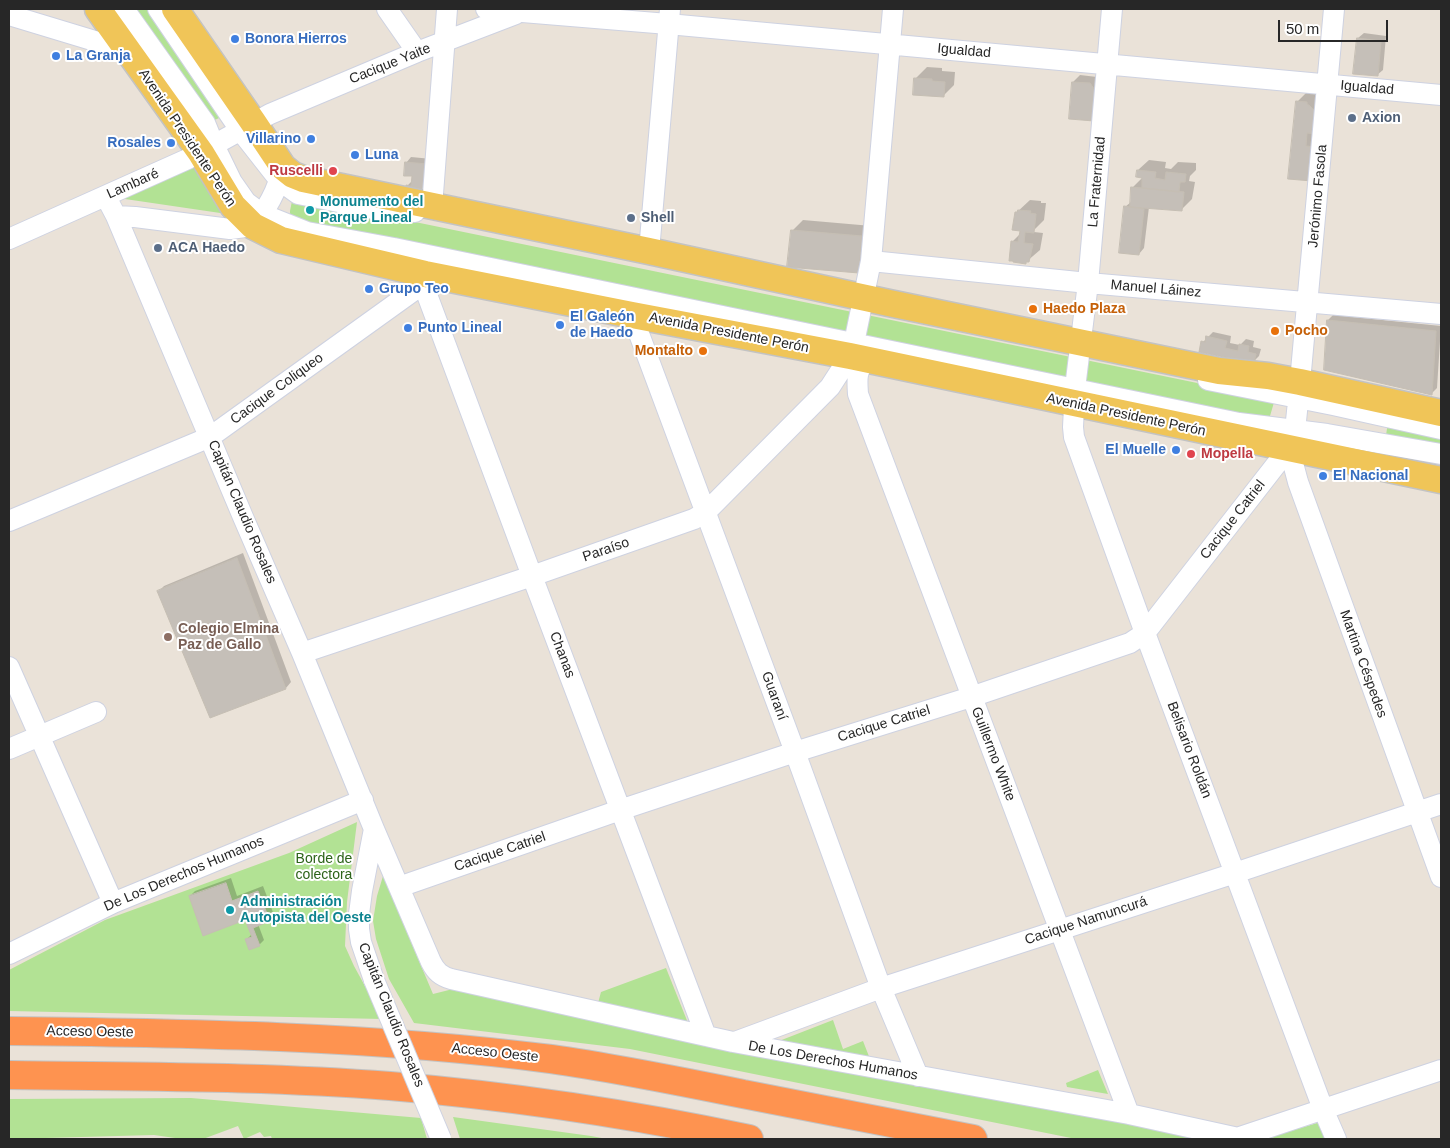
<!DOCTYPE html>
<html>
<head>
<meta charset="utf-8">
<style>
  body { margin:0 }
  #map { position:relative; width:1450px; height:1148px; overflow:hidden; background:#eae2d8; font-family:Helvetica,sans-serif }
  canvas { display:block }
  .frame { position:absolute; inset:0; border:10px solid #272727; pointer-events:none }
  .scale { position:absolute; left:1278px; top:20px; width:110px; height:22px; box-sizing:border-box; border:2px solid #272727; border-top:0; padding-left:6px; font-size:15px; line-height:18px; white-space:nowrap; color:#272727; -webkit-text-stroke:4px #fff; paint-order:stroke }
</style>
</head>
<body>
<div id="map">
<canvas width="1450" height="1148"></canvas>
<div class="frame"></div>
<div class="scale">50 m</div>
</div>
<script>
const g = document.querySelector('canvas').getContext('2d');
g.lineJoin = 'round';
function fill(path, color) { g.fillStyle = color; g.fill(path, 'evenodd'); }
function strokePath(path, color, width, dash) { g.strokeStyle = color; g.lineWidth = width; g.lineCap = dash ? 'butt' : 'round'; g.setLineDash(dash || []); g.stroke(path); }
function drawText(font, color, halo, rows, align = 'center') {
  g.font = font + ' Helvetica,sans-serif'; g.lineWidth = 4; g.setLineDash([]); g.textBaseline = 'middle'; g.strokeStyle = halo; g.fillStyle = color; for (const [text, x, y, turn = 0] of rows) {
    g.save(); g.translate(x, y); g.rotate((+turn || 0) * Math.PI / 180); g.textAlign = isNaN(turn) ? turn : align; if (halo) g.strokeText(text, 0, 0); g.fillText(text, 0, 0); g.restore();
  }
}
fill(new Path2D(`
  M129,9h27l72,105 -20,9z
  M201,165l26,49 -102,-15 -3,-4z
  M292,201h21l962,198 -5,17 -38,-2 -928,-191 -14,-6v-6z
  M1388,422l53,10v21l-56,-11z
  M357,822l-10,80 -2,44 9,20 29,53 -374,-8v-41l96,-50 184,-67z
  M383,876l50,118 20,-5 148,34 595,112 15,4h-135l-446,-90 -216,-26 -25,-44 -13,-40 -3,-18 4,-25z
  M666,968l22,55 -90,-20 3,-11z
  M833,1020l10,29 20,-8 7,18 -91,-18z
  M1098,1070l10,24 -41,-7 -1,-4z
  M191,1098l230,20 6,21h-155l-1,-3 -7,1 -4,-5 -16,7 -6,-13 -35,13h-21l-28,-4 -145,4v-40z
  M453,1117l138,19 16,3h-147z
  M1324,1121l5,18h-51l-8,-2z`), '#b2e294');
fill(new Path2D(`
  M1364,33l22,3 -3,34 -6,5 -19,-37z
  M927,67l15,1v3l13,1 -1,13 -11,11 -28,-2 1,-16z
  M1080,75l17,2 4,36 -28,-31z
  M1308,91h9l-6,88 -14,-77z
  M411,157l21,2 -9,32 -16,-5 6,-6v-5l-7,-12z
  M1149,160l17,2 -1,6 6,1 7,-7 18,1v7l-6,6 -1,5 6,1 -3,17 -11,11 -32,-3 -5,41 -5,6 -14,-47 6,-5 1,-14 12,-12 -6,-6z
  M1030,200l11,1v2h5l-2,17 -10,10v2l9,1 -3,17 -14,12 -14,-20 8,-8 1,-5 -5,-16z
  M803,220l69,6 -13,46 -67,-41z
  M1333,315l108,11 -4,62 -5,5 -104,-73z
  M1213,332l18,4 -1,7 10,2 6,-6 8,2 -1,6 8,2 -2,7 -5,5 -51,-19z
  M243,553l48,129 -5,6 -76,28 -51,-125 5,-5z
  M231,878l6,18 26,-10 11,29 -5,5 -11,4 6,16 -5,5 -12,-6 5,-5 -6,-15 -56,-23 5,-5z`), '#0003');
const building = new Path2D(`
  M1357,38l24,3 -3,35 -25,-2z
  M914,78l18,1v2l13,1 -1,15 -31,-2z
  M1072,82l18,1 7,10 -3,28 -25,-2z
  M1296,101l11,1v2l3,2 5,5 1,23 -9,-1 -1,13 9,1 -3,34 -24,-2z
  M405,162l22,2 -3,29 -18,-1v-7l5,1 1,-10h-8z
  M1137,170l19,2 -1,6 10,2 1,-8 20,2 -1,8h-5l-1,10 -37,-4v-10l-6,-1z
  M1131,187l53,5 -2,19 -52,-4z
  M1124,206l20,3 -5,46 -20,-2z
  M1018,210l13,1 -1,2 6,1 -2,19 -9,-1 -1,11 9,1 -4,18h-3v2l-13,-2v-1h-4l2,-20 7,1 2,-11 -8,-1 3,-18h2z
  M791,230l71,6 -3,37 -72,-6z
  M1327,320l109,11 -4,64 -108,-25z
  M1206,336l21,5 -2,7 13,3 1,-7 10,2 -1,6 8,2 -2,9 -55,-11 2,-11 4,1z
  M237,558l49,131 -76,29 -53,-127z
  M226,883l6,18 26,-10 12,30 -17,7 7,18 -11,4 -4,-11 7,-2 -7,-17 -42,16 -14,-40z`);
fill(building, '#c5bfb8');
strokePath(building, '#c5beb3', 1);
const minor = new Path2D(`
  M124,9l81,114 9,22 18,37 14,20 16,12 45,18 87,16 845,175 88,11 114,20
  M158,9l82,121 40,51 18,13 76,15 41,3
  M387,9l30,43
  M486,9l182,15 773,71
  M1112,9l-24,274 -13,105 -2,39 1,10 71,196 178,476 13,30
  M9,15l119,36
  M106,197l10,19 127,301 59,136 72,176 57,133c5,10 10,14 20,17l282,63 396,72 114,25
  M432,207l15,-198
  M116,216l19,1 95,12 23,-3c14,-18 24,-34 29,-57
  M9,239l192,-86 20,-12 49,-27 147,-62 99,-38
  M649,251l21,-242
  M871,261l217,22 353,31
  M425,274l-2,10 109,292 174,460
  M632,315l163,437 86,236 37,88
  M866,360c-10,12 -9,18 -8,34l271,720
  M1208,380l125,25 108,24
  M1289,448l9,34 143,395
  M9,521l201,-84 213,-153
  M302,653l230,-77 162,-57 12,-7 124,-125 20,-31 4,-13 17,-82 22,-252
  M9,667l104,236
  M9,749l87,-37
  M374,829l-12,62 -3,23v15l2,13 13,38
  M399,887l221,-77 175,-58 176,-55 159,-54 15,-10 144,-185 7,-27 4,-39 34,-373
  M9,954l104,-51 250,-103
  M735,1042l146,-54 354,-115 206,-69
  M1237,1138l204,-68`);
const major = new Path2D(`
  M98,9l103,144 32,53 20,20 28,14 144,34 207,41 218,41 591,124
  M175,9l78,113 30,45 10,8 10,4 346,72 240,52 330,68 49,5 32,6 141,31`);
const highway = new Path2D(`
  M9,1031c181,2 362,5 542,28 64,9 128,22 192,35 77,15 154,30 230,45
  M9,1075c127,2 255,1 381,11 121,10 241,28 359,53`);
strokePath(minor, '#ced2e1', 22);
strokePath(major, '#c3c3c3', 29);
strokePath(highway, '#c3c3c3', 30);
strokePath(minor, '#fff', 20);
strokePath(major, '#f0c558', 26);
strokePath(highway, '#fe9350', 28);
const minorBridge = new Path2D(`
  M374,980l67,159`);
strokePath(minorBridge, '#ced2e1', 22, []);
strokePath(minorBridge, '#fff', 20);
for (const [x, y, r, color] of [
  [235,39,5,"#3f7fe0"],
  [56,56,5,"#3f7fe0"],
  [1352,118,5,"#5c6f8a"],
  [311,139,5,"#3f7fe0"],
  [171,143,5,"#3f7fe0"],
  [355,155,5,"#3f7fe0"],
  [333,171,5,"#e0444e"],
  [310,210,5,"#0f9aa8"],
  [631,218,5,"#5c6f8a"],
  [158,248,5,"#5c6f8a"],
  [369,289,5,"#3f7fe0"],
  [1033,309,5,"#e8710a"],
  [560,325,5,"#3f7fe0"],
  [408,328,5,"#3f7fe0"],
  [1275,331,5,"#e8710a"],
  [703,351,5,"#e8710a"],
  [1176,450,5,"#3f7fe0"],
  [1191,454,5,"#e0444e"],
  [1323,476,5,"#3f7fe0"],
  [168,637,5,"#8d6e63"],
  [230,910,5,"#0f9aa8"]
]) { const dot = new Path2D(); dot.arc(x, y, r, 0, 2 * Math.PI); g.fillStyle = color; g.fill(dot); strokePath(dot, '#fff', 2); }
drawText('bold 14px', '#366cbe', '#fff', [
  ["Bonora Hierros",245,39],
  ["La Granja",66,56],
  ["Villarino",301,139,"right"],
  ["Rosales",161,143,"right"],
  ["Luna",365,155],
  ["Grupo Teo",379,289],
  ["El Galeón",570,317],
  ["de Haedo",570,333],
  ["Punto Lineal",418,328],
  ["El Muelle",1166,450,"right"],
  ["El Nacional",1333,476]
], 'left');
drawText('14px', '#272727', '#fff', [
  ["Igualdad",964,51,5],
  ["Cacique Yaite",390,64,-22],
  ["Igualdad",1367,88,5],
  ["Avenida Presidente Perón",187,138,56],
  ["La Fraternidad",1097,182,-85],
  ["Lambaré",133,184,-24],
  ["Jerónimo Fasola",1318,196,-85],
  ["Manuel Láinez",1156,289,5],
  ["Avenida Presidente Perón",729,333,11],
  ["Cacique Coliqueo",277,389,-36],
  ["Avenida Presidente Perón",1126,415,12],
  ["Capitán Claudio Rosales",242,512,67],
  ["Cacique Catriel",1233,520,-52],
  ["Paraíso",606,550,-19],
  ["Chanas",562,655,69],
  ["Martina Céspedes",1363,664,70],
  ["Guaraní",774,696,70],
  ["Cacique Catriel",884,724,-17],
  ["Belisario Roldán",1189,750,69],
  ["Guillermo White",993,754,69],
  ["Cacique Catriel",500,852,-19],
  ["De Los Derechos Humanos",184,874,-23],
  ["Cacique Namuncurá",1086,921,-18],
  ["Capitán Claudio Rosales",391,1015,68],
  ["Acceso Oeste",90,1032,1],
  ["Acceso Oeste",495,1053,6],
  ["De Los Derechos Humanos",833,1061,10]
]);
drawText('bold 14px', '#4e5e75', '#fff', [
  ["Axion",1362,118],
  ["Shell",641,218],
  ["ACA Haedo",168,248]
], 'left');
drawText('bold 14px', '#be3a42', '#fff', [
  ["Ruscelli",323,171],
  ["Mopella",1201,454,"left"]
], 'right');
drawText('bold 14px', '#0d838f', '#fff', [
  ["Monumento del",320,202],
  ["Parque Lineal",320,218],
  ["Administración",240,902],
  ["Autopista del Oeste",240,918]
], 'left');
drawText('bold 14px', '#c56008', '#fff', [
  ["Haedo Plaza",1043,309],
  ["Pocho",1285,331],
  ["Montalto",693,351,"right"]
], 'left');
drawText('bold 14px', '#785e54', '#fff', [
  ["Colegio Elmina",178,629],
  ["Paz de Gallo",178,645]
], 'left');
drawText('14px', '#2c6319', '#fff', [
  ["Borde de",324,859],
  ["colectora",324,875]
]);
</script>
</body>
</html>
